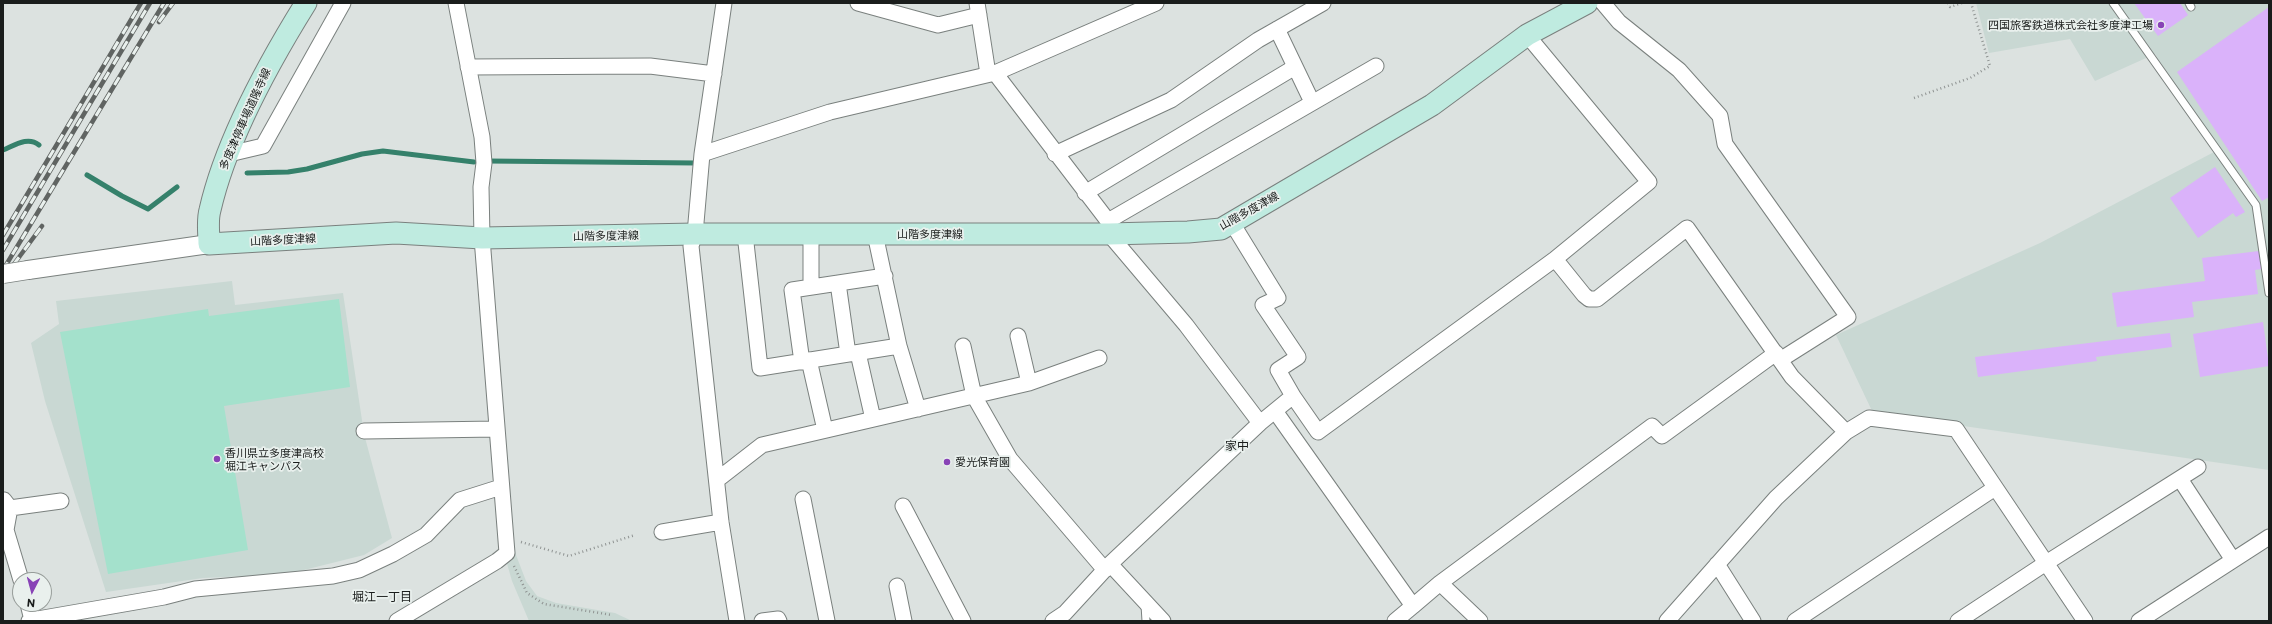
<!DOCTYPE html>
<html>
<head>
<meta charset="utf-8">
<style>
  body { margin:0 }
  #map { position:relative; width:2272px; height:624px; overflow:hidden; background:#dce2e0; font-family:Commissioner,sans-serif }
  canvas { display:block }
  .frame { position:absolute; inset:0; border:4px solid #1a1d1c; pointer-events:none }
  .north { position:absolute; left:12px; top:572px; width:40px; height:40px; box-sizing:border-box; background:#e9f0ed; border:1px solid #969c99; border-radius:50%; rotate:186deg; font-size:11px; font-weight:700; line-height:16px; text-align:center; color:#1a1d1c }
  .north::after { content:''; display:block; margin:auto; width:14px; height:18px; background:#8843b6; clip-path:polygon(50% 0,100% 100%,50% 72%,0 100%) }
</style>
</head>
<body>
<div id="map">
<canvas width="2272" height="624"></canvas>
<div class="frame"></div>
<div class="north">N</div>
</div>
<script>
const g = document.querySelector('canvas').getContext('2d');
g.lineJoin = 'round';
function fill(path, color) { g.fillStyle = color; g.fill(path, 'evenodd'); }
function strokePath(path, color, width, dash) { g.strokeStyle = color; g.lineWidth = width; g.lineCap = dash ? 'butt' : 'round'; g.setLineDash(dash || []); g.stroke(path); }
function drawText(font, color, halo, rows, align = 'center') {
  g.font = font + ' Commissioner,"Noto Sans JP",sans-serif'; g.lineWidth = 3.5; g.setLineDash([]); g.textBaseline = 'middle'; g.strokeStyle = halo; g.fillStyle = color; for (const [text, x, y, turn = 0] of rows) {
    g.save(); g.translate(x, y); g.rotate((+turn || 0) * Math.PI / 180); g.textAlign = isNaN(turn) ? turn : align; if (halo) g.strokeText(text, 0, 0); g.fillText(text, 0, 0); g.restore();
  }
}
fill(new Path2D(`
  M1976,3h293v467l-396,-57 -37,-78 204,-92 176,-92 -61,-97 -60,27 -25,-42 -81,14z
  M232,281l3,24 108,-12 20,134 141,-2 5,102 7,28 10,26 11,15 19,7 59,10 17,8h-103l-17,-40 -15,-52 -4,-96 -129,1 28,104 -28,17 -76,19 -85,4 -97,14 -61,-191 -14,-58 28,-19 -3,-23z`), '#c9d8d3');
fill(new Path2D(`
  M339,299l11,88 -126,19 24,144 -140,24 -48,-242 148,-23 1,7z`), '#a4e1cc');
strokePath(new Path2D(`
  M3,150c12,-5 25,-14 36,-5
  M487,161l209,2
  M247,173l41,-1 19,-3 55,-15 21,-3 91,11
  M87,175l35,21 26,13 29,-22`), '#35816b', 5);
fill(new Path2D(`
  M2134,3h46l8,12 -30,21z
  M2269,7v190l-7,4 -85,-129z
  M2215,167l30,45 -9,5 -3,-4 -35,25 -28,-40z
  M2259,251l3,18 -7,1 3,24 -66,8 2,15 -77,10 -5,-34 93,-12 -3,-23z
  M2263,322l6,44 -69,11 -7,-43z
  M2170,333l2,14 -76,10 1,4 -119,16 -3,-20z`), '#dab2fa');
const service = new Path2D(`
  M2113,3l143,202 13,88
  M2189,3l2,4
  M1145,605l1,16`);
const minor = new Path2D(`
  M724,3l-22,151 -7,80 -4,12 30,276 16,99
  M858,3l80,22 41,-10
  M977,3l11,71
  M1603,3l16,19 60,48 41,46 5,28 123,173 -68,43
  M1277,29l35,73
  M468,67l182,-1 64,8
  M995,73l161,-70
  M229,154l34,-8 80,-143
  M702,154l128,-42 165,-39 113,148 1,13 77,91 74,98
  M1055,154l116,-54 87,-60 65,-37
  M1085,193l210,-126
  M1108,221l268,-155
  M1232,223l46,75 -15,7 35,52 -20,13 15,26
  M745,234l15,134 139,-22
  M875,234l24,112 19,63
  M1555,259l29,36 5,4h8l90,-71 105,149 54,55 -70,66 -109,123
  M838,283l10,71
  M811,287v-53
  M1018,336l11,47
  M963,346l11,50 36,63 95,111
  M858,353l15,66
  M809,360l16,70
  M802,362l-10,-72 93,-14
  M1275,411l138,195 27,-23 40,38
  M364,431l132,-2
  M1846,432l23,-14 87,11 129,192
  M2180,479l53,81
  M717,480l45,-35 267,-62 70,-25
  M803,499l24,122
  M4,500l6,8 -4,22 15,50
  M903,506l60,115
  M10,508l51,-7
  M662,532l59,-10
  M1110,564l53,57
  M1717,564l36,57
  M1440,583l212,-157 10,10 114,-83
  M897,586l7,35
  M28,604l4,16 -3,1
  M32,620l132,-23 31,-8 138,-13 26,-6 34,-16 33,-19 34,-35 41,-13
  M397,621l100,-60 10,-8 -25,-315 -1,-51 3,-24 -2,-26 -26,-134
  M762,621l16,-2 1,2
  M1053,621l12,-8 45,-49 150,-141 33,-27 25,36 237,-173 94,-77 -122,-147
  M1395,621l18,-15
  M1795,621l200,-133
  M1958,621l88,-58 152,-96
  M2139,621l130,-84`);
const tertiary = new Path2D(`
  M28,270l181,-26`);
const secondary = new Path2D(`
  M306,3c-38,61 -80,137 -96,207 -3,10 -1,23 -1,34l187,-11 86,5 213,-4h414l79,-2 33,-3 211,-124 95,-70 60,-32`);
strokePath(service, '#7a807e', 9);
strokePath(minor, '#7a807e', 17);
strokePath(tertiary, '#7a807e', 20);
strokePath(secondary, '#7a807e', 23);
strokePath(new Path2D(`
  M1948,3l2,4 12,-4
  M1914,98l56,-20 20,-12 -19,-63
  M521,542l48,14 66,-21
  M514,566l13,27 17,11 68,11`), '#8f9392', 2.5, [1, 3]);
strokePath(service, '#fff', 7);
strokePath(minor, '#fff', 15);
strokePath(tertiary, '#fff', 18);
strokePath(secondary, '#bfebe0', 21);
const rail = new Path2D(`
  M159,22l14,-19
  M3,235l138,-232
  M3,250l147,-247
  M3,270l161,-267
  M3,279l39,-53`);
strokePath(rail, '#606462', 4.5);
strokePath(rail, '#e9f0ed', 3, [9]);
const tertiaryBridge = new Path2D(`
  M3,274l25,-4`);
strokePath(tertiaryBridge, '#7a807e', 20, []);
strokePath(tertiaryBridge, '#fff', 18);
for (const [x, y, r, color] of [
  [2161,25,4,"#8843b6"],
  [217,459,4,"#8843b6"],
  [947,462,4,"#8843b6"]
]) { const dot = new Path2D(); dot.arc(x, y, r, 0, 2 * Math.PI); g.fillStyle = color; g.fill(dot); strokePath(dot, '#e9f0ed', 1.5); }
drawText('11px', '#1a1d1c', '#e9f0ed', [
  ["四国旅客鉄道株式会社多度津工場",2153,25,"right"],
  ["香川県立多度津高校",225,453],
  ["堀江キャンパス",225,466],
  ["愛光保育園",955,462]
], 'left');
drawText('11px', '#1a1d1c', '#e9f0ed', [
  ["多度津停車場道隆寺線",245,119,-66],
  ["山階多度津線",1249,211,-29],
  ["山階多度津線",930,234],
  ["山階多度津線",606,236,-1],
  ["山階多度津線",283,240,-3]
]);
drawText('12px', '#1a1d1c', '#e9f0ed', [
  ["家中",1237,446],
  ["堀江一丁目",382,597]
]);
</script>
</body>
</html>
